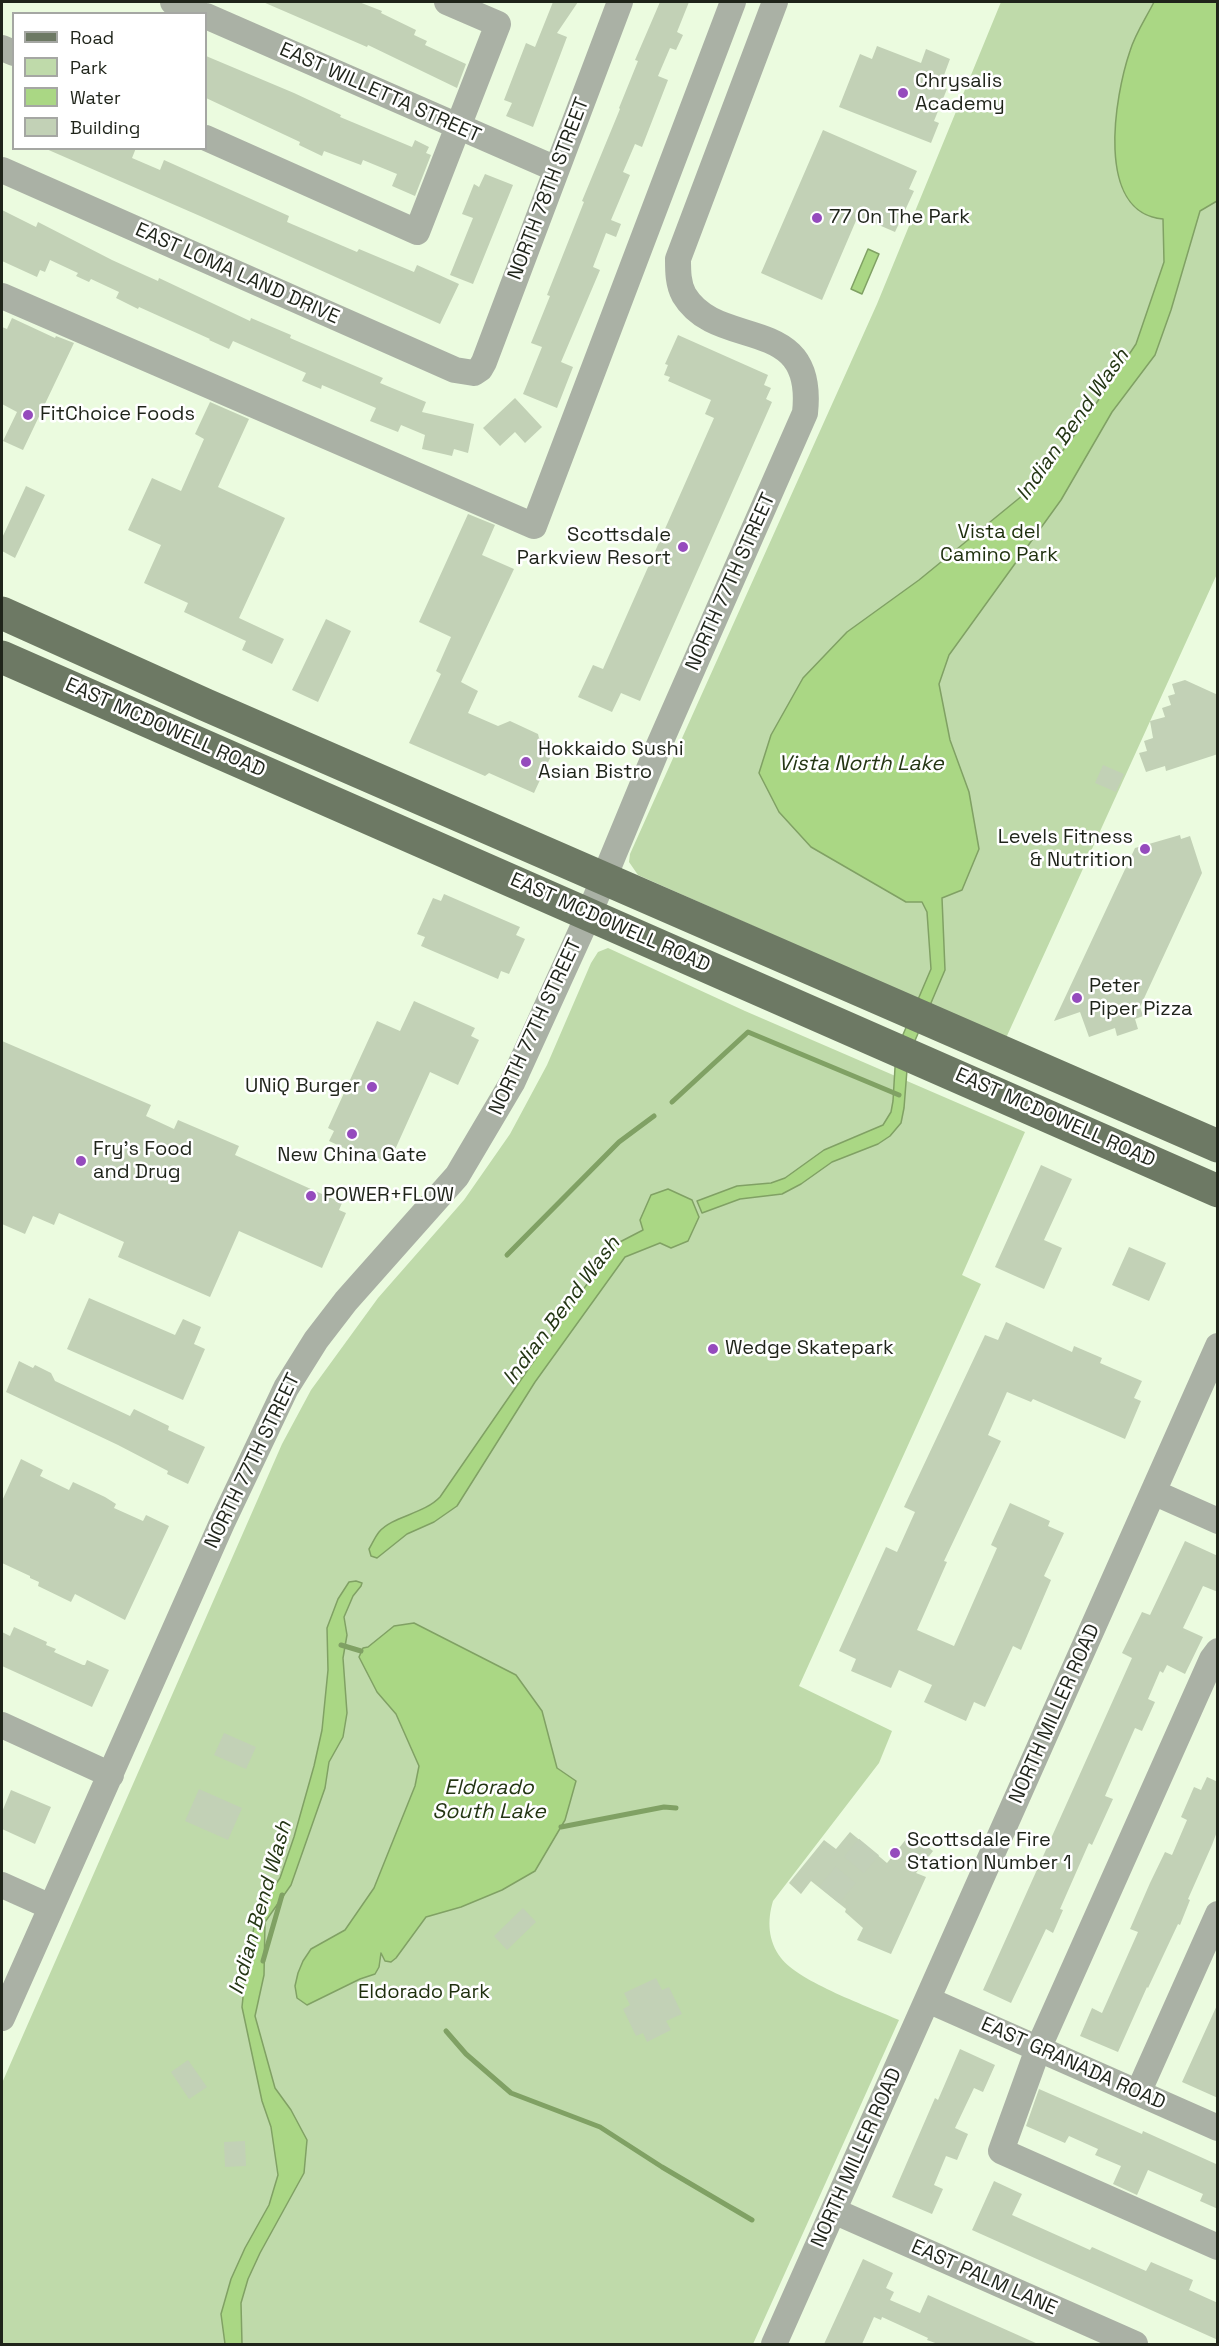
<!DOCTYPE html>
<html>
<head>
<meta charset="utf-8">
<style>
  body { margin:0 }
  #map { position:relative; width:1219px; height:2346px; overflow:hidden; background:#ebfbdf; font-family:"Space Grotesk",sans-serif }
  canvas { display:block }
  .frame { position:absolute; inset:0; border:3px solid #1f241a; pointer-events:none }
  .legend { position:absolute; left:12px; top:12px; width:195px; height:138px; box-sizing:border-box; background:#fff; border:2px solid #a5a7a3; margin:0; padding:8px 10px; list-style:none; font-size:18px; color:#1f241a }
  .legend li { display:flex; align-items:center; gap:12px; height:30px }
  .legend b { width:30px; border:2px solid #a5a7a3 }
</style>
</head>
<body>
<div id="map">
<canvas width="1219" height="2346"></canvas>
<div class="frame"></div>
<ul class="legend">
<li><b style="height:8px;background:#6d7964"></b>Road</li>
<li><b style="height:16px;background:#bfdaaa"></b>Park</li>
<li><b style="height:16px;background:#aad784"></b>Water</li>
<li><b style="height:16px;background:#c2d1b6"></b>Building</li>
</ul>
</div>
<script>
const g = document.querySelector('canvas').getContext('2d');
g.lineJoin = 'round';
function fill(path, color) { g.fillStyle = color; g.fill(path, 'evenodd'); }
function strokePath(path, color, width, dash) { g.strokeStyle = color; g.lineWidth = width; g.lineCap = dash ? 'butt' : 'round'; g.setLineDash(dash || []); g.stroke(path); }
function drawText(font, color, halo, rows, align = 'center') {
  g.font = font + ' "Space Grotesk",sans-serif'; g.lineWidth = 5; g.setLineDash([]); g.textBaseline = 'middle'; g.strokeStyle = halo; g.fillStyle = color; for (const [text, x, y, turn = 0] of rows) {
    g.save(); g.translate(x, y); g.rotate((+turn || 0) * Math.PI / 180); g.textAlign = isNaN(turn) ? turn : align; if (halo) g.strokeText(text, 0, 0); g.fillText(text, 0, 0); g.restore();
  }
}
fill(new Path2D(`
  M1001,2h216v572l-211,464 -368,-163 -9,-13 1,-8 247,-550z
  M608,948l137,63 280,121 -63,143 19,9 -182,402 93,45 -13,32 -106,138c-6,20 -5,40 8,57 18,24 89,49 118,62l-146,324h-751v-261l280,-639 29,-54 67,-92 86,-98 46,-66 37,-69 44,-102 7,-11z`), '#bfdaaa');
const water = new Path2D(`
  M1154,2h63v199l-17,10 -29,99 -16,45 -43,57 -51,88 -112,155 -10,29 11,56 19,52 10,57 -17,41 -20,8 3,72 -37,87 -4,51 -3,15 -11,13 -12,8 -46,18 -31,22 -19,10 -42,5 -38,14 -5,-12 40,-15 34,-3 14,-5 39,-28 59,-25 8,-13 2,-11 3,-50 35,-82 -4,-57 -5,-10h-16l-95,-55 -32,-35 -20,-39 12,-38 32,-57 44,-46 72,-52 120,-98 40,-53 57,-85 28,-82 -1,-43c-69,-6 -48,-124 -33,-168 5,-17 16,-33 24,-49z
  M868,249l11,5 -17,40 -11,-5z
  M668,1189l24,11 7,17 -11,24 -17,7 -11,-5 -35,14 -90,125 -78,124 -23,16 -27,12 -30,24 -6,-2 -2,-7c3,-5 6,-12 10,-17 14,-16 45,-18 61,-35l174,-252 29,-15 -3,-10 11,-25z
  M356,1581l6,2 -1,3 -8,10 -9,21 3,18 -4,23 4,55 -4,24 -14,25 -4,26 -34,97 -26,37 -1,53 -9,41 20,72 16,22 16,30 -3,33 -44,80 -12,26 -7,24 1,41h-17l-4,-30 10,-35 14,-31 24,-43 9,-30 -7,-48 -9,-26 -20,-94 4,-39 11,-56 23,-34 14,-41 20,-71 8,-36 6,-60 -1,-42 11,-29 11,-17z
  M414,1623l102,52 26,36 15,57 19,13 -11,39 -30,51 -33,19 -41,17 -35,10 -30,41 -5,4 -6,-1 -4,-8 -2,14 -4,7 -15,5 -53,26 -10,-7 -2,-12 3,-13 5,-12 8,-12 34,-19 29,-42 41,-102 4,-20 -23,-52 -19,-22 -18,-35 4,-9 5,-1 26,-21z`);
fill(water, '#aad784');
strokePath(water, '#80a164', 1.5);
strokePath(new Path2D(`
  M672,1102l76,-70 151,63
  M507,1255l112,-113 35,-26
  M341,1645l20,6
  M561,1827l103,-20 12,1
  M263,1961l19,-66
  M446,2031l20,23 45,39 89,34 62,40 90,53`), '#80a164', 5);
fill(new Path2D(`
  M263,2h96l23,9 -1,2 35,17 -2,5 13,6 -2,4 41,19 -9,24 -89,-43 -1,2z
  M553,2h25l-21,31 10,4 -34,90 -27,-11 6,-13 -8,-3 22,-57 9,4z
  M660,2h29l-12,30 6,3 -7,15 -6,-2 -12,28 10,4 -26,67 -7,-3 -12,28 7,3 -19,45 10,4 -5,13 -10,-4 -13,34 7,3 -39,92 12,5 -16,41 -34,-14 19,-47 -11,-4 19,-47 -3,-1 37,-93 -2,-1 38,-92 -1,-1 19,-47 -3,-1z
  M877,46l44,17 5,-14 24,10 -10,27 7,3 -13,32 5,2 -8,20 -92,-36 21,-53 12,5z
  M206,56l88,37 47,22 -1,2 72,30 3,-7 14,7 -3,6 5,2 -16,41 -23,-10 5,-12 -34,-14 -2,5 -37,-14 -2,5 -23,-11 1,-3 -94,-44z
  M823,130l94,41 -8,18 5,2 -19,41 -37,-16 -36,84 -61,-27z
  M44,148h92l-4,10 28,12 4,-10 125,56 -2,6 70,30 2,-3 55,23 3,-7 42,19 -19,40 -240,-108z
  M485,174l28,11 -40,99 -23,-9 23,-57 -11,-4 12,-30 5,3z
  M2,210l34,17 2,-5 74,38 46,21 1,-3 91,43 1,-3 40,17 -1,3 93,40 -3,5 46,19 -4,10 52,12 -6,29 -14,-4 -2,7 -30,-7 3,-14 -24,-10 -3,7 -28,-11 6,-13 -54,-23 -1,4 -19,-8 4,-8 -73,-32 -4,8 -20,-9 1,-1 -71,-32 -1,2 -22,-11 3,-6 -28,-13 -2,3 -13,-6 2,-3 -28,-13 -5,12 -5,-2 -3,7 -35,-16z
  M12,318l43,20 1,-2 18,7 -51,107 -20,-9 14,-29 -15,-8v-77l5,2z
  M678,335l90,40 -4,10 7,3 -5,11 6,3 -132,299 -19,-8 -9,19 -34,-15 15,-32 10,4 111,-251 -9,-4 6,-14 -43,-19 2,-4 -6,-2 4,-10 -3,-1z
  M515,398l27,29 -17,16 -10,-11 -15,14 -17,-18z
  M210,402l39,17 -31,68 67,31 -46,100 45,21 -12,25 -30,-14 4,-9 -62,-29 4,-9 -44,-20 17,-38 -33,-15 24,-52 29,13 23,-52 -9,-5z
  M26,486l19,9 -30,63 -13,-7v-13z
  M468,514l27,11 -13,30 32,14 -53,113 17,9 -10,22 30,13 12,-5 28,13 1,4 17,7 -22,48 -45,-20 -4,3 -76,-33 32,-69 -5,-3 15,-34 -32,-15z
  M326,619l25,12 -33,71 -26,-12z
  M1185,680l33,15v59l-52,17 -1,-5 -19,6 -7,-19 8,-2 -3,-10 9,-3 -3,-17 15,-4 -3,-9 9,-3 -3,-9 7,-2 -3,-10z
  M1103,765l21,9 -8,18 -21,-9z
  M1180,835l1,4 9,-3 12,37 -62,134 3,9 -8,3 3,10 -21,7 -2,-8 -26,9 -9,-25 -26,9 81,-173z
  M444,894l76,33 -4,8 9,4 -16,35 -8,-3 -3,8 -77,-33 4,-9 -8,-3 16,-36 8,3z
  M414,1001l61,27 -4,8 8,4 -21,45 -28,-13 -41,91 -21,-9 -2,4 -37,-17 5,-10 -6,-3 49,-107 23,10z
  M2,1041l149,64 -5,11 28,13 4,-9 61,26 -4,9 107,48 -3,7 7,3 -24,55 -83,-37 -29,66 -92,-40 6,-15 -65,-29 -5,12 -21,-9 -8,18 -23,-10z
  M1041,1165l31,14 -28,61 18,8 -18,41 -49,-22z
  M1129,1247l37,16 -17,38 -37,-16z
  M89,1298l86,37 8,-16 18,8 -7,17 11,5 -22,51 -116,-51z
  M1006,1322l66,30 2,-6 28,12 -2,5 42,18 -8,17 7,3 -16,38 -92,-40 -2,3 -24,-10 -19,43 13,6 -57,120 3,1 -30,68 37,16 43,-98 -6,-3 19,-42 40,18 -2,5 16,7 -20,43 7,4 -30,70 -8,-4 -28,61 -11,-5 -8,19 -42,-19 8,-17 -33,-15 -8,18 -40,-17 5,-12 -17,-8 47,-104 11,5 18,-40 -11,-5 81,-172 13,5z
  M19,1361l14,7 2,-3 16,8 4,8 75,35 4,-7 35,17 -1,4 37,17 -17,37 -21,-10 1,-3 -50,-26 -112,-53z
  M21,1459l22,11 -3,6 29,14 4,-8 32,15 11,7 -2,4 29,13 3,-6 23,11 -44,94 -50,-26 -4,8 -33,-16 1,-4 -9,-4v-2l-28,-13v-62z
  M1185,1541l33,15v36l-15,-6 -20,42 20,9 -18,37 -18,-9 -4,8 -3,-2 -12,28 7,3 -13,29 -7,-3 -30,68 8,3 -21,46 -3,-2 -29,66 3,1 -10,23 -7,-4 -35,74 -28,-13 149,-332 -10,-5 20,-41 8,3z
  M14,1627l33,15 -1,3 10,4 -2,3 29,13h2l2,-5 22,10 -17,37 -90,-41v-34l8,4z
  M224,1733l32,14 -10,22 -32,-14z
  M1207,1777l11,5v47l-6,16 -24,54 2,1 -10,25 -2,-1 -30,64 -1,-1 -29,65 -38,-16 12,-28 10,5 36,-81 -8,-3 20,-46 15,-31 7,3 15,-35 -6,-3 13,-30 7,3z
  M199,1789l43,19 -14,32 -43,-19z
  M11,1790l40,17 -16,37 -33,-15v-17z
  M850,1832l37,31 24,-30 22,18 -17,22 10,4 -35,77 -34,-14 6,-12 -18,-16 1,-3 -35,-28 -10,13 -12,-11 35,-43 12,9z
  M523,1908l13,14 -29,28 -13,-14z
  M656,1978l6,12 7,-3 13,27 -16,7 5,9 -24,12 -4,-9 -7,3 -13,-27 7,-4 -6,-12z
  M1218,2003v95l-36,-16z
  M960,2049l35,16 -12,27 -9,-4 -19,40 13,6 -11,26 -11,-4 -12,29 9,4 -11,25 -40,-17 43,-99 3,2z
  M188,2060l19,27 -18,12 -18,-27z
  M1039,2089l103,45 1,-3 73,33 2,-3v48l-18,-8 3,-7 -55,-24 -11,25 -24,-11 8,-18 -26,-11 3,-6 -29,-13 -4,7 -39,-17z
  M245,2141l1,25 -21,1 -1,-25z
  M994,2181l28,13 -10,21 78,35 2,-3 54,24 5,-9 42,18 -4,10 29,13v37l-246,-110z
  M863,2259l30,14 -7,15 8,4 -4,8 30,13 8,-18 110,49h-100l-11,-4 1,-2 -46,-21 -1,3 -7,-3 -12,27h-38z`), '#c2d1b6');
strokePath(new Path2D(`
  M829,1895l40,-48`), '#c2d0b8', 26, [26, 13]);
strokePath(new Path2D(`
  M173,2l27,12
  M206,16l350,153
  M2,48l12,5
  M206,138l211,94 81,-208 -51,-22
  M2,170l453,200 19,3 6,-4 4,-7 136,-360
  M2,296l532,230 199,-524
  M1153,1492l65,29
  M1218,1651l-6,8 -174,390 -37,102 217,96
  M2,1725l109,50
  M2,1885l49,22
  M928,2000l290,128
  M2,2018l220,-495 64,-135 30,-48 30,-39 111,-125 55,-93 77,-169 67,-162 149,-339c11,-101 -87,-61 -121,-118 -6,-11 -6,-24 -6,-36l97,-257
  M1138,2093l80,-179
  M834,2211l301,133
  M774,2344l444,-998`), '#aab1a5', 26);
strokePath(new Path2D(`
  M2,613l204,92 1012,441
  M2,657l1216,534`), '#6d7964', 33);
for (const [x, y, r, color] of [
  [903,93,6,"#954bbd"],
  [817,218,6,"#954bbd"],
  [28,415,6,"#954bbd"],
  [683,547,6,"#954bbd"],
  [526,762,6,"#954bbd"],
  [1145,849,6,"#954bbd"],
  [1077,998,6,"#954bbd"],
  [372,1087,6,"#954bbd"],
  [352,1134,6,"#954bbd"],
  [81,1161,6,"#954bbd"],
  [311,1196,6,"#954bbd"],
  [713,1349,6,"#954bbd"],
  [895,1853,6,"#954bbd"]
]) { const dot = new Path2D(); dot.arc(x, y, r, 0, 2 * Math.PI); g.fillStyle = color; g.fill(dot); strokePath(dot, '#fff', 2); }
drawText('20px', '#1f241a', '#fff', [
  ["Chrysalis",915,82],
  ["Academy",915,105],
  ["77 On The Park",829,218],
  ["FitChoice Foods",40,415],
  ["Scottsdale",671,536,"right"],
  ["Parkview Resort",671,559,"right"],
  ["Hokkaido Sushi",538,750],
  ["Asian Bistro",538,773],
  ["Levels Fitness",1133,838,"right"],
  ["& Nutrition",1133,861,"right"],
  ["Peter",1089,987],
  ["Piper Pizza",1089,1010],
  ["UNiQ Burger",360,1087,"right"],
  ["Fry's Food",93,1150],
  ["and Drug",93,1173],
  ["New China Gate",352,1156,"center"],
  ["POWER+FLOW",323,1196],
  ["Wedge Skatepark",725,1349],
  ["Scottsdale Fire",907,1841],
  ["Station Number 1",907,1864]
], 'left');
drawText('20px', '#1f241a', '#fff', [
  ["EAST WILLETTA STREET",380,93,24],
  ["NORTH 78TH STREET",549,189,-69],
  ["EAST LOMA LAND DRIVE",237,274,24],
  ["NORTH 77TH STREET",731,582,-66],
  ["EAST MCDOWELL ROAD",165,728,24],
  ["EAST MCDOWELL ROAD",610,923,24],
  ["NORTH 77TH STREET",536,1027,-65],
  ["EAST MCDOWELL ROAD",1055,1118,24],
  ["NORTH 77TH STREET",253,1461,-64],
  ["NORTH MILLER ROAD",1055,1714,-66],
  ["EAST GRANADA ROAD",1073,2064,24],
  ["NORTH MILLER ROAD",857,2158,-66],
  ["EAST PALM LANE",984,2278,24]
]);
drawText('20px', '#1e2f0d', '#fff', [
  ["Vista del",999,533],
  ["Camino Park",999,556],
  ["Eldorado Park",424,1993]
]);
drawText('italic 21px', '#243614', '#fff', [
  ["Indian Bend Wash",1073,425,-55],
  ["Vista North Lake",861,764],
  ["Indian Bend Wash",562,1311,-53],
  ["Eldorado",489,1788],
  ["South Lake",489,1812],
  ["Indian Bend Wash",261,1908,-74]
]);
</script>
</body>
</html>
